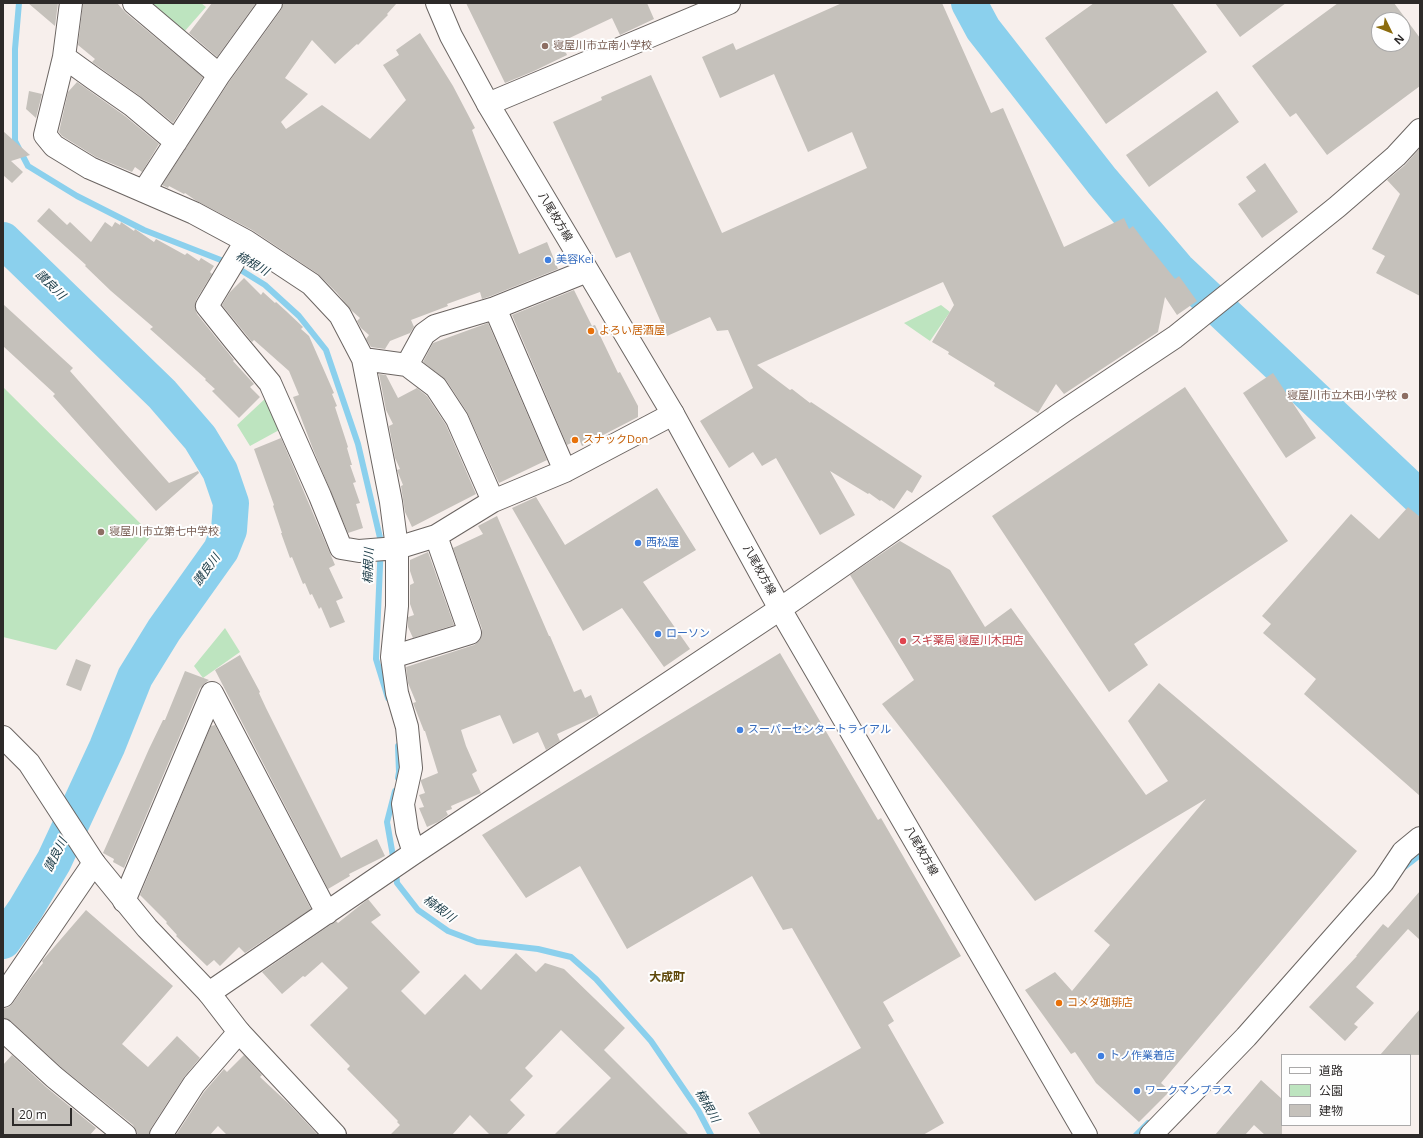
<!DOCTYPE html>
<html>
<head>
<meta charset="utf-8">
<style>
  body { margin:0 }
  #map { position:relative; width:1423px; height:1138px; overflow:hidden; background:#f7efec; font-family:"Open Sans","Noto Sans JP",sans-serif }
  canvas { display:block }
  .frame { position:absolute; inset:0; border:4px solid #2d2a29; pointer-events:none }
  .legend { position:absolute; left:1281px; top:1054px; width:130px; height:72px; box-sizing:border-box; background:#fefefe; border:1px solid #aaa9a9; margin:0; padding:5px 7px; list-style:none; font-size:12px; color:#2d2a29 }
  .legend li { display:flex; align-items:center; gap:8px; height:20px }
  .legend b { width:20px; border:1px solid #aaa9a9 }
  .north { position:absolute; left:1371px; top:12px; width:40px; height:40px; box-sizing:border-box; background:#fefefe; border:1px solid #aaa9a9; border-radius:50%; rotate:133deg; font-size:11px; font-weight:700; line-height:16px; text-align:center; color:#2d2a29 }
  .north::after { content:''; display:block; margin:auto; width:14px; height:18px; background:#8c6c0e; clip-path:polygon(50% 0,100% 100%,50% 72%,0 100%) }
  .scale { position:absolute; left:12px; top:1108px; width:60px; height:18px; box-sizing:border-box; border:2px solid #2d2a29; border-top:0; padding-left:5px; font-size:12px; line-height:14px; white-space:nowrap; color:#2d2a29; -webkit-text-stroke:3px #fefefe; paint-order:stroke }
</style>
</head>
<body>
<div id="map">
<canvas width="1423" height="1138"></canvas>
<div class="frame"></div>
<ul class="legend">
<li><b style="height:5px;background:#fff"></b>道路</li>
<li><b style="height:11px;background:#bde4bf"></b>公園</li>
<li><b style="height:11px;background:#c5c1bb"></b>建物</li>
</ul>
<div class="north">N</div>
<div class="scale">20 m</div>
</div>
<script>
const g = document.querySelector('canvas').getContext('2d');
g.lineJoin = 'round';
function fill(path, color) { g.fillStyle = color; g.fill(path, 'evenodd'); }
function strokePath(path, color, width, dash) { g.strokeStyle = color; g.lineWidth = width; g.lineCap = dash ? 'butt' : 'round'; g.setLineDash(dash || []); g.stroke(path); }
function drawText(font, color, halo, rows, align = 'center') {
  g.font = font + ' "Open Sans","Noto Sans JP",sans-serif'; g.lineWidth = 4; g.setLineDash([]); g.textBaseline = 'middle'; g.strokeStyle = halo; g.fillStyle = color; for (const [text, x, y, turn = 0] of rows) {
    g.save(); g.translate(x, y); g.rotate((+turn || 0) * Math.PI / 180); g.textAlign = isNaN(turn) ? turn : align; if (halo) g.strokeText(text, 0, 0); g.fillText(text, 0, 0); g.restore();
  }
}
fill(new Path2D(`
  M150,3h51l5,4 -22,25z
  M941,305l9,7 -20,29 -26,-18z
  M3,387l149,148 -96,115 -53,-13z
  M268,396l13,33 -31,17 -13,-21z
  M225,628l15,24 -37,26 -9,-12z`), '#bde4bf');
strokePath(new Path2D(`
  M19,3l-4,46v92l13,25 49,30 67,34 87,34 34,21 34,31 27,34 32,94 23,98 -5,117 12,39
  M398,778l1,-6 -1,-26
  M394,862l-7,-40 8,-31
  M1402,869l18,-14
  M396,872l1,11 21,27 30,21 29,11 61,7 33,8 25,22 55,62 47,69 13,25
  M1136,1135l12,-12`), '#8bd0ed', 6);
strokePath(new Path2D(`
  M969,3l14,26 119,152 75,88 243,229
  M3,240l159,154 38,44 20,33 11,32 -2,27 -8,20 -57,80 -29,47 -28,70 -53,114 -29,49 -22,31`), '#8bd0ed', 36);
fill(new Path2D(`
  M28,3h30l-3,23z
  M83,3h34l9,10 77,64 -30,46 -33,-27 -48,-34 3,-3 -17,-14z
  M212,3h44l-39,54 -28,-24z
  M283,3h114l-10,11 1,1 -30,30 -1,-1 -22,20 -23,-24 -27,38 23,16 -27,28 5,7 36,-24 48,34 36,-39 -23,-35 16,-10 -3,-5 24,-17 33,53 22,42 -3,2 47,124 28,-12 11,27 -67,27 -9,3 -2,-7 -33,12 1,2 -37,14 3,7 -4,6 -20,8 -5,8 -14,-2 -5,-8 3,-4 -8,-7 -4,-7 3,-3 -8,-7 -15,-18 -19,-19 -66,-44 -57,-30 -10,-7 -1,1 -15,-8 -1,2 -6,-3 67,-103 52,-72z
  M466,3h181l7,16 -34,16 -8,-17 -51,24 6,13 -33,16 -29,12z
  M842,3h100l49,110 12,-5 61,139 60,-29 5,11 4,-3 18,24v-1l24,30 4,-3 18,25 -20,14 -12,-18 -7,35 -94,62 -8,-10 -18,29 -44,-27 1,-3 -47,-29 1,-2 -17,-10 22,-37 -11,-23 -186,83 33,25 2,-1 18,14 1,-1 111,74 -10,17 -5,-3 -13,19 -13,-9 -1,1 -11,-8 -1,1 -38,-23 25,44 -35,20 -44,-77 -14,8 -9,-14 -24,16 -29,-47 53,-33 -25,-58 -11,1 -7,-14 -43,19 -37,-84 -14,6 -63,-136 49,-22 -1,-3 50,-22 71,158 145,-65 -15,-36 -44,20 -34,-78 -54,24 -18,-41 31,-14 3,7z
  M1094,3h78l35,49 -101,72 -61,-86z
  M1215,3h71l-46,34z
  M1338,3h56l26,35v48l-93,69 -31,-42 -6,4 -38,-51zM1379,20h24v24h-24z
  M77,82l48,34 34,28 -17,28 -7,-5 -3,5 -36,-15 -34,-21 -3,-4 9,-40z
  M29,91l13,3 -6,24 -10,-9z
  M1217,91l22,31 -90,65 -23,-32z
  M3,131l27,24 -19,6 12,11 -11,11 -9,-8z
  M1420,148v148l-44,-23 9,-17 -13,-7 28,-55 -13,-14 18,-15z
  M1265,163l33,49 -36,26 -24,-34 18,-13 -10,-14z
  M49,208l18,17 3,-3 21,20 14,-20 7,5 3,-5 5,3 1,-3 13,9 1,-2 19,13 2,-3 29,16 2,-2 12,8 2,-3 13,8 -4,6 2,2 -16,26 -1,7 2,7 37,46 -1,1 21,23 -4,3 10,10 -21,21 -27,-27 3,-2 -10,-9 1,-1 -56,-50 3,-2 -42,-36 -26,-25 1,-1 -49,-44z
  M244,278l17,17 2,-3 12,11 1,-1 10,9 17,16 -2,2 8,7 25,57 -2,1 5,12 -2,1 13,40 -1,1 5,17h-2l6,17 -3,1 7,20 -4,1 7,24 -15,5 -35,-84 -20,-52 6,-2 -10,-24 -35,-31 -2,2 -30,-37 8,-13z
  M574,290l18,36 3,-1 23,48 2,-1 18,34v11l-56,29 -3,-7 -12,6 -55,-130z
  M3,304l70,64 -3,3 99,112 29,-12 1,2 -43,38 -103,-115 2,-2 -52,-48z
  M488,323l59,137 -48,23 -32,-71 -21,-32 -23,-18 10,-19z
  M1273,373l43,65 -30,20 -43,-65z
  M379,374l7,1 12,23 19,-10 10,8 19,29 30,69 -64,33 -7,-15 -4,-26 2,-1 -6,-15 3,-1 -5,-11 -6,-32 4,-2 -7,-14z
  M1185,387l103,154 -154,103 14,21 -39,27 -117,-176z
  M281,438l54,127 -6,3 14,30 -7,3 9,21 -15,6 -9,-21 -2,2 -7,-15 -2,1 -5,-12 -2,1 -11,-27 -2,1 -9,-25h1l-9,-27 1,-1 -20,-56z
  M657,488l39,62 -53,32 47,67 -26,18 -42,-59 -39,23 -71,-123 24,-11 29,48z
  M1408,507l12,10v279l-116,-102 12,-15 -53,-46 8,-9 -9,-8 89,-102 28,25z
  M497,516l52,120h1l24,56 7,-3 4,9 6,-3 8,20 -42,19 3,7 -14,9 -8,-18 -25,12 -13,-29 -39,15 5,16 11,25 -5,3 9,19 -30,13 1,3 -6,2 2,4 -10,7 -11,5 -8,-19 5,-1 -5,-12 6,-2 -4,-11v-2l17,-7 -13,-42h-1l-11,-28 3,-1 -8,-19 -2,-16 68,-22 5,-4 3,-6v-6l-29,-81 30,-14 -5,-8z
  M900,541l50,29 35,57 26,-19 135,187 22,-14 -40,-60 31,-38 198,168 -196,232 9,8 -31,31 -43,-39 -21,-31 -4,2 -46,-64 30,-18 17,19 38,-46 -16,-14 112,-132 -171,102 -153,-197 32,-24 -64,-105z
  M428,552l26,73 -41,13 -5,-11v-10l6,-2 -4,-11v-19l4,-2 -4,-12v-11z
  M780,653l98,167 3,-2 80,138 -78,46 11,19 -6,4 56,98 -21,12h-162l-13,-22 113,-65 -69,-120 -9,2 -31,-54 -125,73 -47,-83 -54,32 -44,-63z
  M240,655l20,37 -1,1 7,15 75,150 36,-19 8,17 -36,18 1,2 -22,13 -113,-219z
  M76,659l15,6 -10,26 -15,-6z
  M185,671l24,9 -4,3 -5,5 -76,180 -11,-6 1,-3 -11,-6 46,-104 14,-29h2z
  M215,725l96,184 -66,44 -6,-6 -19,19 -6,-6 -7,6 -31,-30 1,-1 -11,-12 1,-1 -27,-27 71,-169z
  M1420,891v49l-12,-11 -52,58 18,16 -20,21 4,3 -13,14 -36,-34 48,-51h-1l27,-32 5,4z
  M368,899l13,16 -10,7 49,50 -19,19 24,24 40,-41 16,16 35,-37 20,19 9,-9 19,6 61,59 -21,22 85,85h-135l57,-57 -50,-48 -36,38 8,8 -23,24 15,15 -19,20h-16l-20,-20 -18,20h-62l10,-10 -3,-3 1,-1 -51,-52 3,-3 -40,-41 38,-37 -26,-26 -17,15 -2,-1 -21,18 -20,-22 74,-51 2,2z
  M86,910l87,76 -51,58 26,23 29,-31 23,22 -16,19 -33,51 -2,7h-11l-5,-10 -71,-57 -51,-47 -8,-3v-9l6,-2 4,-4 19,-27 11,-13 -1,-2z
  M1420,1009v46h-40z
  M12,1055l34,32 50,41 -6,7h-87v-70z
  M244,1055l18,20 -2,2 29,27 29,31h-91l-9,-9 -8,9h-34l28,-43 20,-23 3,3z
  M1261,1080l21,19v36h-17l-11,-10 -9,10h-30z`), '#c5c1bb');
const street = new Path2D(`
  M71,3l-7,54 -19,78 9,11 36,22 104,45 52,28 65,43 29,31 23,44 28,143 6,46v58l-5,51 5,36 10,34 4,41 -8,36 4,27 7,22
  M134,3l85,72
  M64,57l29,21 40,28 43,36
  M488,104l241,-101
  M144,191l75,-116 52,-72
  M246,241l-39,65 28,35 35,42 50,113 21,52 18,3 38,-3 39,-12 57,-35 72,-30 108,-57
  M495,308l70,163
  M363,359l44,6 17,-31 11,-8 60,-18 92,-37
  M407,365l29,22 21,32 36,82
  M392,657l78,-24 -34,-97
  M124,901l88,-208 115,220
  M209,993l205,-140 366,-244 284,-198 111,-74 162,-130 59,-51 24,-26
  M3,996l91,-133
  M3,1030l51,47 71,58
  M161,1135l33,-51 45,-52
  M1151,1135l95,-98 137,-155 20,-30 17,-14`);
const secondary = new Path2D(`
  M3,737l26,26 65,100 53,65 62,65 30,39 96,103`);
const primary = new Path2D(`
  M437,3l14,33 37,68 185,310 107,195 306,526`);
strokePath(street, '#6b6562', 24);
strokePath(secondary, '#6b6562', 24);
strokePath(primary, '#6b6562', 24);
strokePath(street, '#fff', 22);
strokePath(secondary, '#fff', 22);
strokePath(primary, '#fff', 22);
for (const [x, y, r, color] of [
  [545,46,4,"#8d6e63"],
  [548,260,4,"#3f7fe0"],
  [591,331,4,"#e8710a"],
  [1405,396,4,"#8d6e63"],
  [575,440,4,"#e8710a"],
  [101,532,4,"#8d6e63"],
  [638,543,4,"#3f7fe0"],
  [658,634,4,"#3f7fe0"],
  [903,641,4,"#e0444e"],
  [740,730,4,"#3f7fe0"],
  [1059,1003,4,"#e8710a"],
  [1101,1056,4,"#3f7fe0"],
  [1137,1091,4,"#3f7fe0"]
]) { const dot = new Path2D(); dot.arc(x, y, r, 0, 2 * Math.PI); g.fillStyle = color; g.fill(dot); strokePath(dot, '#fefefe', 1.5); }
drawText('11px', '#785e54', '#fefefe', [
  ["寝屋川市立南小学校",553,46],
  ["寝屋川市立木田小学校",1397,396,"right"],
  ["寝屋川市立第七中学校",109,532]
], 'left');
drawText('11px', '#2d2a29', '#fefefe', [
  ["八尾枚方線",555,217,59],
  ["八尾枚方線",759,570,61],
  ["八尾枚方線",921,851,60]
]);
drawText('11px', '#366cbe', '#fefefe', [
  ["美容Kei",556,260],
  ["西松屋",646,543],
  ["ローソン",666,634],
  ["スーパーセンタートライアル",748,730],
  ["トノ作業着店",1109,1056],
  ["ワークマンプラス",1145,1091]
], 'left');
drawText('11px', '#c56008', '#fefefe', [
  ["よろい居酒屋",599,331],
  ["スナックDon",583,440],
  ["コメダ珈琲店",1067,1003]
], 'left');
drawText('11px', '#be3a42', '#fefefe', [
  ["スギ薬局 寝屋川木田店",911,641]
], 'left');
drawText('italic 12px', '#183945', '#fefefe', [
  ["楠根川",252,264,30],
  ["讃良川",50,285,44],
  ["楠根川",369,566,-88],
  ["讃良川",207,570,-54],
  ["讃良川",56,855,-63],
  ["楠根川",439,909,37],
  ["楠根川",707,1106,60]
]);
drawText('bold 12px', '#5f490b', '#fefefe', [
  ["大成町",667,978]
]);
</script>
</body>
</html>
